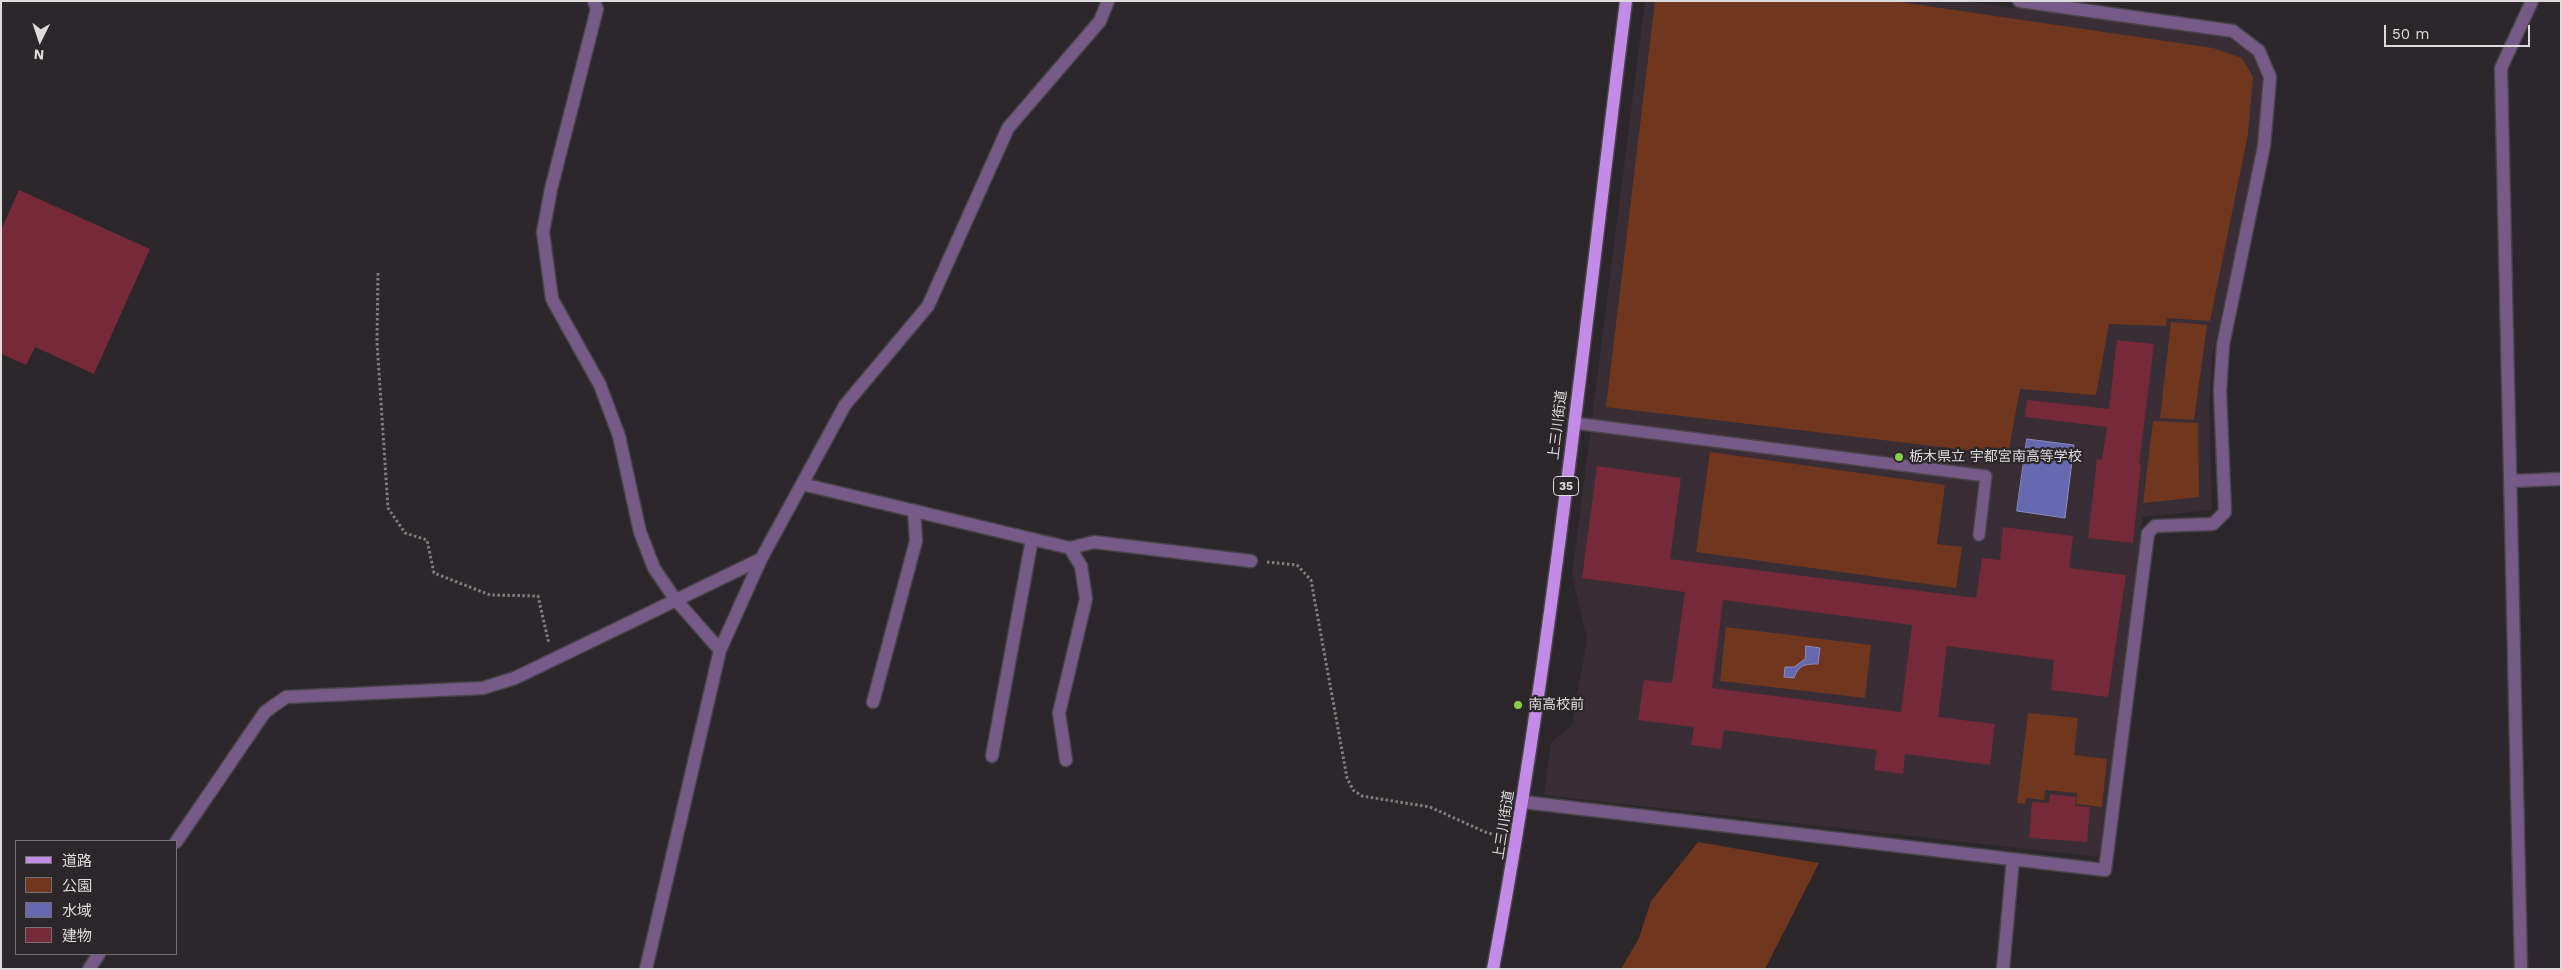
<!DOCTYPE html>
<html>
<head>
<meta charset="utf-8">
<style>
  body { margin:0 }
  #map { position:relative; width:2562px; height:970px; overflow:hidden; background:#2c272a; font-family:"Work Sans","Noto Sans JP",sans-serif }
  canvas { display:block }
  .frame { position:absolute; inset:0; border:2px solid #dedbdd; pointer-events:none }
  .legend { position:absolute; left:15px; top:840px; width:162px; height:115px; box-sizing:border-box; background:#2c272a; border:1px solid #736f72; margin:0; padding:6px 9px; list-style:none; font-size:15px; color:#dedbdd }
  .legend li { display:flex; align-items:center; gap:10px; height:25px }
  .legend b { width:25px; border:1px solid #736f72 }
  .north { position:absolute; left:15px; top:15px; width:50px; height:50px; -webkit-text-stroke:4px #2c272a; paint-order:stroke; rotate:184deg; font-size:14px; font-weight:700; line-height:20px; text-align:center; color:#dedbdd }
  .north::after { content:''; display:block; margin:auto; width:18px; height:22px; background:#dedbdd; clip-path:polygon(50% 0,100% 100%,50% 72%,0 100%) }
  .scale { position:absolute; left:2384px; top:25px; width:146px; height:22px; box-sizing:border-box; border:2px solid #dedbdd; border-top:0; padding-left:6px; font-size:15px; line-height:18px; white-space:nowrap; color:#dedbdd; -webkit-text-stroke:4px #2c272a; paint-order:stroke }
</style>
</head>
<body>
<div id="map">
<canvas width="2562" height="970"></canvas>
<div class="frame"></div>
<ul class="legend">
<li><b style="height:6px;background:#c38ae8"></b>道路</li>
<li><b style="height:14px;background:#70361e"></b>公園</li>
<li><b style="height:14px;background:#6669b0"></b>水域</li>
<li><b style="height:14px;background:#762938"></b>建物</li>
</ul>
<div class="north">N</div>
<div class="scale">50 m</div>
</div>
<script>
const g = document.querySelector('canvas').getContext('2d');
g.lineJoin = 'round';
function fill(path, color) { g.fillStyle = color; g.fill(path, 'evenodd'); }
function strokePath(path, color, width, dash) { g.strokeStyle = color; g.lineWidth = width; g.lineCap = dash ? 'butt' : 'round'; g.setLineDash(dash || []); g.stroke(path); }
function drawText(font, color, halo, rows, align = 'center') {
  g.font = font + ' "Work Sans","Noto Sans JP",sans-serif'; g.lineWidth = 4.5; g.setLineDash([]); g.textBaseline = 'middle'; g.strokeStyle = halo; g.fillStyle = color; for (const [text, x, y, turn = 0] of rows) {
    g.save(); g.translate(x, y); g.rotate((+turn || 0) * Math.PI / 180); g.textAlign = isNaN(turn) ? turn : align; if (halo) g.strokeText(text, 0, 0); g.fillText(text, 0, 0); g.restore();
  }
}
fill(new Path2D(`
  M1645,1h318l260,35 31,19 8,26 -3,56 -47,221 -3,45 3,107 -69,7 -44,340 -555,-62 7,-53 21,-16 15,-88 -15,-62z`), '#392e35');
fill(new Path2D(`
  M1655,1h238l320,47 29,10 11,19 -5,57 -38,187 -43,-3 -1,8 -57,-2 -13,71 -76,-6 -12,66 -402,-48z
  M2171,322l36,3 -13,95 -34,-2z
  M2153,421l45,2 1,74 -56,6z
  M1710,452l235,33 -8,59 25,3 -6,41 -260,-36z
  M1726,627l145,18 -6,53 -145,-17z
  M2028,713l50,5 -4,37 33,4 -5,48 -26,-3 1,-11 -32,-3 -1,10 -18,-2 -1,6 -8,-1z
  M1698,842l121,21 -54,106h-144l18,-31 12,-37z`), '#70361e');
const water = new Path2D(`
  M2027,439l47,6 -9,73 -48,-7z
  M1806,646l14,2 -2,16c-14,0 -19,1 -24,14l-10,-1 1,-10h9l11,-8z`);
fill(water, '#6669b0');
strokePath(water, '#8a8bbe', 1);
fill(new Path2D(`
  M19,190l131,59 -56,125 -59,-27 -9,18 -25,-11v-124z
  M2117,340l37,4 -15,120h2l-8,79 -45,-5 9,-79 5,1 5,-33 -82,-10 2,-17 82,9z
  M1597,466l84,12 -11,81 306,39 6,-40 18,2 3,-33 70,9 -4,32 57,7 -18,122 -57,-7 3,-30 -107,-14 -9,71 57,7 -5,41 -85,-11 -2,20 -29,-4 3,-20 -153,-20 -3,19 -30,-4 3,-18 -56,-7 6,-40 28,3 13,-91 -103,-14zM1723,600l189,25 -11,87 -189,-24z
  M2050,794l26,3 -1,9 15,1 -3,35 -58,-4 3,-36 17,1z`), '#762938');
const lane = new Path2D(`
  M1574,423l412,53 -7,59`);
const street = new Path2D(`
  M594,1l3,8 -46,180 -8,43 9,67 48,86 19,51 21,96 14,36 21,31 45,51
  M2510,481l51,-2
  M802,484l230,55 -40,217
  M1032,539l38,9 11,18 5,33 -27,114 7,47
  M1070,548l24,-6 157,19
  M873,702l43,-161 -2,-30
  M1523,802l582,68 43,-337 7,-7 58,-2 12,-12 -5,-121 3,-46 41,-199 6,-69 -11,-26 -26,-20 -214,-30
  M176,842l89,-130 21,-15 197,-9 32,-10 246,-119
  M89,969l10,-15
  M646,969l74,-319 41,-91 84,-154 83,-99 80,-178 92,-107 8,-20
  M2003,969l10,-110
  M2521,969l-20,-901 31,-67`);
const primary = new Path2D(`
  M1493,969c60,-320 92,-645 133,-968`);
strokePath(lane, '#484447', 14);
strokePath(street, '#484447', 15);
strokePath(primary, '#484447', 15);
strokePath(new Path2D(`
  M378,273l-1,69 11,166 17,25 22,7 7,33 56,22 48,1 11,48
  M1267,562l30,3 14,15 36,198 6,12 9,6 68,11 55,25 17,5`), '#827e80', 3, [2.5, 2.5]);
strokePath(lane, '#765b88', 11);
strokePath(street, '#765b88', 12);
strokePath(primary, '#c38ae8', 12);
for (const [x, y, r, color] of [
  [1899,457,5,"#87cf4a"],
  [1518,705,5,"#87cf4a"]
]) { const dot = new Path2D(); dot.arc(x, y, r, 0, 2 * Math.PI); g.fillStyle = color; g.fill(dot); strokePath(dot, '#2c272a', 2); }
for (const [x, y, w] of [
  [1566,486,25]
]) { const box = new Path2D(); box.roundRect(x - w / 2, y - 9.5, w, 19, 4); g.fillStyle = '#2c272a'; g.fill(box); strokePath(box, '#dedbdd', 1); }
drawText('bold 12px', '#dedbdd', null, [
  ["35",1566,486]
]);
drawText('14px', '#dedbdd', '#2c272a', [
  ["上三川街道",1558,425,-83],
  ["上三川街道",1504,825,-81]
]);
drawText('14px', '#dedbdd', '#2c272a', [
  ["栃木県立 宇都宮南高等学校",1909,457],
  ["南高校前",1528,705]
], 'left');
</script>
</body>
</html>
